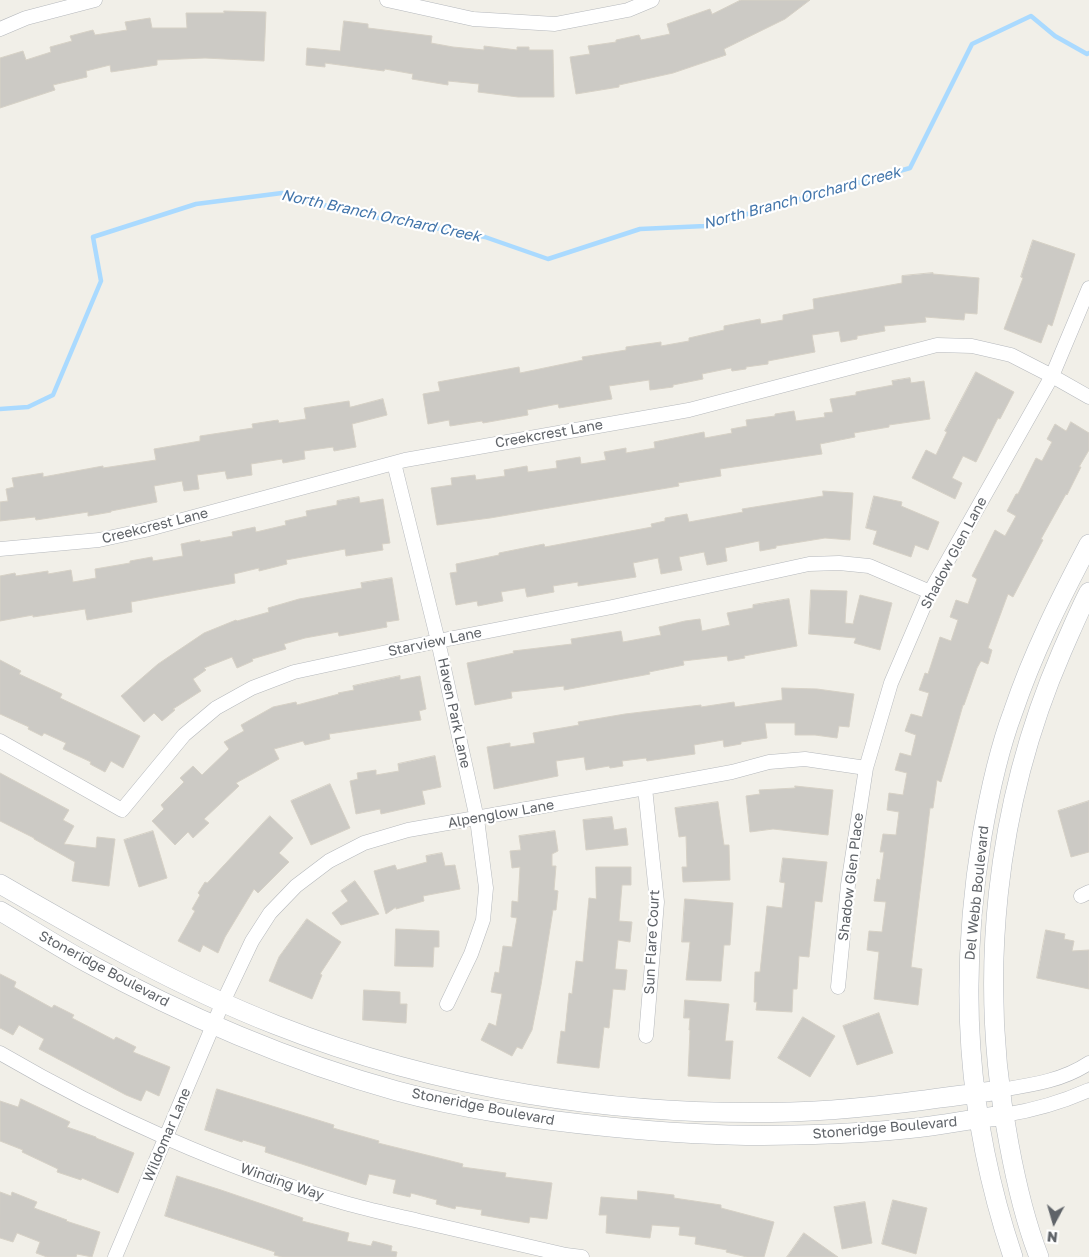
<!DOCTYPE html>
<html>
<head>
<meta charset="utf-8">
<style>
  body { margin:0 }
  #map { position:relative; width:1089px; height:1257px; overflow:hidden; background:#f1efe8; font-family:"Golos Text",sans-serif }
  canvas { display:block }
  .north { position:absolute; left:1029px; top:1197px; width:50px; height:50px; -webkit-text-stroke:4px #fff; paint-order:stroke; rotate:186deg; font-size:14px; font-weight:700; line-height:20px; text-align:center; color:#5f6368 }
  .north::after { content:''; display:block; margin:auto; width:18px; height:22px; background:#5f6368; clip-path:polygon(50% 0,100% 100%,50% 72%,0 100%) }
</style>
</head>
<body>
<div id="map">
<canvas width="1089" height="1257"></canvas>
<div class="north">N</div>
</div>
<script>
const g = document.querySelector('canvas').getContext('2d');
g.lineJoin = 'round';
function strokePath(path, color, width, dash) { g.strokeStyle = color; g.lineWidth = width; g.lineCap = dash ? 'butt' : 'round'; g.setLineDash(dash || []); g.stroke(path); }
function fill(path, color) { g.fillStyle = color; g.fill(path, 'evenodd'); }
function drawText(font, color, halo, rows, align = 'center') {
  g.font = font + ' "Golos Text",sans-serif'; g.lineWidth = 4.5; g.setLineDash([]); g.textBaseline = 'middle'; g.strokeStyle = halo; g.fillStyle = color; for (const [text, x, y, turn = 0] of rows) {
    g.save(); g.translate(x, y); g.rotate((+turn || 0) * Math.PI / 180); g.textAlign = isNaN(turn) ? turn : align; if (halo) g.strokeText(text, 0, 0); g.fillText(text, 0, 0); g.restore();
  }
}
strokePath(new Path2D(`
  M0,409l28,-2 25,-12 48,-114 -8,-44 103,-33 86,-11 69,20 134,24 63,22 92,-30 65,-3 205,-58 62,-124 59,-28 24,20 32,18 2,-1`), '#aadaff', 4.5);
const building = new Path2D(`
  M741,0h69l-25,19 -61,30 2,6 -53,18 -54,12v2l-43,7 -6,-37 20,-3 -2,-8 28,-4v-2l23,-5 2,5 29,-6 -3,-10 43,-15 2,5z
  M224,11l42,1 -2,49 -59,-3 -48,2v5l-46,7 -1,-7 -24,6 1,6 -34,8 2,5 -55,18v-50l23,-7 3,9 25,-8 -1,-5 22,-6 -2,-5 23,-6 2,5 32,-5 -2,-8 25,-4 2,10h35l-1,-15h38z
  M344,21l24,3v4l64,8 -1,7 22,4 31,3v-4l33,4v-3h12v3h24l1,47h-36l-40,-5 1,-8 -31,-3v4l-36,-6 1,-5 -28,-5 -1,2 -59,-8v4l-19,-2 1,-17 33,3z
  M1033,240l42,14 -23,72 -4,-2 -7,19 -37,-14 19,-51 -2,-1z
  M933,273v1l46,4 -2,36 -12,-1 -1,7 -39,-3 1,5 -42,4 1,5 -28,5v3l-16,3 -2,-11 -27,4 3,17 -47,9v3l-22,3v2l-14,2 -1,-3 -29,6 1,5 -30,6v2l-23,3 -1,-10 -40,6 3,13 -53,9 -1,-4 -31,6 1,5 -45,8 -1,-2 -32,5 -1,-6 -21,4 -5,-30 17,-3 -2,-9 81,-15 1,6 63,-13 -1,-3 44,-7v-3l35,-5v4l28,-5v-3l35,-8v-4l36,-7 1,5 22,-4v-5l31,-6 -1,-10 89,-16v-7z
  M976,372l38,20 -14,27 -2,-1 -22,44 -13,-6 -11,22 10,5 -7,16 -43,-21 14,-28 10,5 11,-23 -2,-1z
  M910,378l1,5 13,-2 6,38 -41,6v2l-35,6 1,4 -35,7 2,10 -102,15 1,7 -43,7 1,3 -189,32 -53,7 -6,-37 21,-3 -1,-7 24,-3 1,5 29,-4 -1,-6 23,-4 1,6 29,-4 -1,-7 24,-4 1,7 25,-4 -2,-8 22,-4v5l29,-5 -1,-6 50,-10 1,6 27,-5 -1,-4 16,-3 -1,-6 29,-4v-2l19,-3 2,10 29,-4 -1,-4 9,-1 -3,-13 26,-4v-3l37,-7 -1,-4z
  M383,399l4,16 -35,9 4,23 -22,4 -1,-4 -29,4 1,8 -22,4 -1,-4 -31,5 1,11 -25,4 -2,-8 -28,4 2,14 -15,2 -2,-10 -28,5 3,16 -46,9v1l-23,4v-4l-52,8 -1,-3 -35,4v-19l8,-1 -2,-12 8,-2 -2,-9 31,-5v4l60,-11v2l53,-8 -2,-11 46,-8v-5l53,-8 -1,-4 26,-4 1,3 27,-4 -2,-11 45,-7 1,6z
  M1071,422l18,11v17l-10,17h2l-14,28 -1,-1 -25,45 2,1 -30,57 -5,-3 -20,54 4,2 -4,14 -7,-3 -4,7 -13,37h-1l-22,77 -4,-2 -4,28h-3l-19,159 11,2 -4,36 -44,-6 5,-47 -12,-2 2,-19 13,1 4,-30 -12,-1 3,-22 3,1 4,-28h-4l3,-18 13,1 3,-23 -12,-2 2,-17 14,2 4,-22 -12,-3 5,-17 11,3 5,-21 -11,-4 6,-17 11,3 7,-24 -10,-3 6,-17 3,1 12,-37 11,4 7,-21 -8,-3 6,-17 12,4 9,-25 -5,-3 23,-46 10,6 11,-20 -9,-5 9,-17h2l18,-36 6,3 10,-19 -5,-3 8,-15 11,7z
  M823,491l30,2 -3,47 -25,-2 -49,8v2l-16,3 -1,-10 -34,7 2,13 -20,4 -3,-13 -25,5 3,13 -21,4 -3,-16 -25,5 3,14 -58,9v-4l-25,4 1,6 -27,5 -2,-9 -24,4 2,9 -25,5 -1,-5 -21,4 -6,-32 7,-1 -1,-8 43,-9v-2l45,-9 1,3 107,-20 -1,-3 14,-3v-3l22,-4 2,8 54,-10 -1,-3 81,-13z
  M874,496l28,6 -1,4 38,16 -11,28 -13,-5 -4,12 -38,-13 4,-13 -11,-3z
  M359,497l1,6 23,-4 7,44 -8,1 1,6 -37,6 -1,-7 -59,11 1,4 -28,7v-3l-25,6 1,9 -104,19 1,10 -45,8 -2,-11 -52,8v-2l-33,6v-45l15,-3 1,3 32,-5v3l23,-4 2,12 23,-4 -1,-9 35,-6v-2l22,-4 1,4 30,-5 -2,-12 19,-4v2l33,-6 -1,-4 23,-5 1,5 30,-7 -1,-4 22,-5 -1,-5 31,-6v-4z
  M392,578l7,42 -13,2 1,5 -48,9 -1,-4 -33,6 -21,6 2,5 -34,10 1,2 -16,7 -5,-11 -28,11 2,2 -13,9 8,12 -28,18 2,1 -13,11 -8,-8 -10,9 -23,-26 37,-32 46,-31 32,-13 1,1 32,-9 -1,-4 31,-9 63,-11 -1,-5z
  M811,590l36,1 -2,32 8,1 7,-29 32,8 -12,47 -26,-7 2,-5 -47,-4z
  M789,599l8,47 -53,10 1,2 -17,3 -1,-5 -44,5 1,4 -35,7 1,2 -86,16v-4l-53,6 1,6 -37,7 -8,-42 47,-10 -1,-2 59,-7 -1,-5 50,-8 2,11 38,-7 -2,-8 26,-6 15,-2 2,12 28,-6 -3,-12 26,-5v-3z
  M0,660l21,11 -2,3 43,20 -2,4 80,38 -17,32 -12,-7 -6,11 -15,-8 1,-2 -28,-13 3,-6 -22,-10 -2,3 -14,-7 1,-2 -29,-13z
  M400,676v4l20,-4 6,33 -7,2 2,9 -92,14 1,5 -25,6 -2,-4 -29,8 5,10 -43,24 3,3 -35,33 5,4 -16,15 -5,-6 -13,13 -23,-24 12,-12 -3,-4 23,-23 -4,-4 13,-12 9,9 27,-26 -5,-7 20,-11 -3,-6 32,-18 23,-5 1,3 42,-11 -1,-1 16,-3 -1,-4z
  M782,688l35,1 37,5 -5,33 -10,-1 -2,12 -22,-3h-20v-12h-30l2,15 -26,4v2l-17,3 -1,-7 -29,5 1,9 -48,7 -1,-3 -24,3 1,5 -13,2 -1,-2 -23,4 -2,-13 -28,4 2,15 -64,13 -7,-42 23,-4v4l25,-4 -2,-10 46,-8 -1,-3 47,-8 76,-9v2l33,-5 1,5 47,-7z
  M435,756l6,31 -19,4 3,13 -44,10 -1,-5 -24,5 -6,-33 8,-2 -1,-6 19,-3v5l23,-4 -1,-7z
  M0,773l69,37 -6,10 11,6 -10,18 32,4 1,-11 18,2 -6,47 -37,-5 3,-19 -41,-23v-1l-34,-17z
  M330,784l20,44 -39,17 -20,-44z
  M795,786l38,4 -5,45 -55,-6 -23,3 -4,-36 14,-2 -1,-4 36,-2z
  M1089,801v51l-18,5 -13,-46z
  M718,802l6,43h5l1,35 -47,2 -1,-15h5l-1,-31 -7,1 -4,-29z
  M270,816l23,22 -14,15 10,9 -31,31 -4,-4 -29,48 -7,16 -15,-8 -3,7 -22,-11 17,-30 -3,-2 8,-14 -2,-2 7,-11 2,1z
  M612,817l2,13 12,-2 2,17 -42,5 -3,-30z
  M153,831l14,47 -28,9 -15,-47z
  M555,831l3,20 -6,3v12h4l-2,24 4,1 -2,19h-3l-12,75 -9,45 -10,19 -5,-2 -5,9 -31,-16 8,-17 7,3 6,-32 -11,-2 4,-20 4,1 4,-27 9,1 5,-29 -6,-1 1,-16 6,1 2,-35 -8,1 -2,-17 11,-1 -2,-14z
  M442,853l3,13 10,-1 5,24 -37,7 1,5 -28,8v-2l-10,7 -12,-43 21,-6 2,5 30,-8 -1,-6z
  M783,858l44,4 -5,40 -7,-1 -6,56 -10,-1 -2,33h-4l-1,23 -36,-2 1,-8h-3l1,-30h5l7,-66 15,2 3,-25 -5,-1z
  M596,867h35v18h-9l-3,36 13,1 -2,20 -12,-2 -3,29 12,1 -2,20 -12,-1 -4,39 -5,-1 -5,41 -42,-5 4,-32 4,1 4,-39 3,1 4,-33 7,1 6,-64 7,1z
  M355,881l24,33 -38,11 -9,-12 16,-12 -7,-10z
  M685,899l48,4 -3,42h-6l-3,36 -35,-1 4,-38h-8z
  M307,919l34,23 -21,32 2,1 -10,24 -43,-18 10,-24z
  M396,929l43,2v16h-5l-1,20 -38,-1z
  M1046,930l19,4 -1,5 10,2 -2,10 17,-1v39l-52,-11z
  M0,974l16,8 -2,5 38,21 2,-3 20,10 -2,3 42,22 2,-3 20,10 -3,5 37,15 -11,29 -13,-6 -5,11 -15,-6 -87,-46 5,-10 -25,-14 -6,10 -13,-7z
  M364,990l36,2v12h7l-1,19 -43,-3z
  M685,1000l44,4 -4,37h8l-3,38 -42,-3 2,-46h-1l1,-12h-6z
  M879,1013l14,40 -36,12 -14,-39z
  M803,1017l32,19 -25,41 -32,-19z
  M217,1089l117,36 -1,3 46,13 -1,2 85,21 -1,3 44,6 -1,4 47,6 -5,36 -17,-2 -1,6 -19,-3 -29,-5 1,-5 -26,-4 -1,3 -19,-5 1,-4 -26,-7 -1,4 -17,-4 3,-13 -27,-6 -3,11 -101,-33 1,-5 -23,-7 -1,2 -37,-12z
  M21,1099l49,23 -3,5 29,10v1l38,15 -16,40 -36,-15 -1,2 -24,-8 1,-3 -36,-17 1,-2 -23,-9v-40l18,6z
  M177,1176l44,14 82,28 -1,3 47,12 -2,8 24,5 2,-5 19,5 -1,5 6,1 -1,5h-114l-8,-2 1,-3 -110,-36z
  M638,1191l36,4v3l47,7v3l53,14 -10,35h-17l-21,-5 1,-2 -32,-6 1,-7 -17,-2 1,-8 -28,-2 -2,13 -44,-5 1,-18h-8l2,-18 36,3z
  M0,1192l11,4 1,-4 25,10 -3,6 33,12 -1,1 34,11 -8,25 -15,-3 -1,3h-29l-11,-4 4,-11 -23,-9 -4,9 -13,-4z
  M893,1200l34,8 -11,46 -34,-10z
  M865,1202l7,41 -30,6 -8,-42z
  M804,1233l34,24h-51z`);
fill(building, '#cccac5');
strokePath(building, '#d6d1c6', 1);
const street = new Path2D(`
  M387,0l86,19 82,5 73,-14 24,-10
  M0,29l26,-11 69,-18
  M394,463l44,178 39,178 9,69 -3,32 -12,34 -24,50
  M0,549l99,-9 46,-10 260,-70 284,-50 248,-65 35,1 39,9 41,21 37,21
  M0,741l122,69 62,-75 32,-27 36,-20 42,-16 144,-31 174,-34 197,-43 30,-1 30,3 61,26
  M645,788l12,114 -11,134
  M1081,896l8,-4
  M838,987l10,-102 18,-117 25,-85 39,-91 122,-216 37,-88
  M0,1053c106,62 228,117 345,150 24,7 49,12 74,18 49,11 98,23 147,34l16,2
  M1000,1090c31,-5 62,-9 89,-27
  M1004,1115c31,-5 56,-12 85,-25
  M115,1257l108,-255 29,-61 18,-28 26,-27 33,-25 35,-18 44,-13 237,-42 87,-16 37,-10 36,-3 61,9`);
const secondary = new Path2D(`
  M0,884c90,52 179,103 276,141 162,64 341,92 515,87 70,-2 140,-13 209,-22
  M0,911c29,17 57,35 86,51 96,53 206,100 311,129 70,19 141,29 213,36 61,6 123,10 184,8 45,-1 92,-3 137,-9 24,-3 48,-8 73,-11
  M1013,1257c-47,-140 -55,-275 -31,-421 7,-41 16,-84 31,-124 20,-59 47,-113 76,-168
  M1039,1257c-14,-36 -23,-75 -30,-113 -32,-165 -14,-339 53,-493 9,-20 17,-40 27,-59`);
strokePath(street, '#b5b8bc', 15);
strokePath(secondary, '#b6babf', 20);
strokePath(street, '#fff', 14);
strokePath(secondary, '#fff', 19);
drawText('14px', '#5f6368', '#fff', [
  ["Creekcrest Lane",549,434,-10],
  ["Creekcrest Lane",155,526,-14],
  ["Shadow Glen Lane",954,553,-62],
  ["Starview Lane",435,642,-12],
  ["Haven Park Lane",454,713,78],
  ["Alpenglow Lane",501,814,-10],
  ["Shadow Glen Place",851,877,-83],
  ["Del Webb Boulevard",977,893,-84],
  ["Sun Flare Court",652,942,-87],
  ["Stoneridge Boulevard",104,969,28],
  ["Stoneridge Boulevard",483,1107,11],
  ["Stoneridge Boulevard",885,1128,-5],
  ["Wildomar Lane",167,1135,-67],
  ["Winding Way",282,1182,19]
]);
drawText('italic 15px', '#4174aa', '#fff', [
  ["North Branch Orchard Creek",802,198,-15],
  ["North Branch Orchard Creek",381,216,12]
]);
</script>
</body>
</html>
